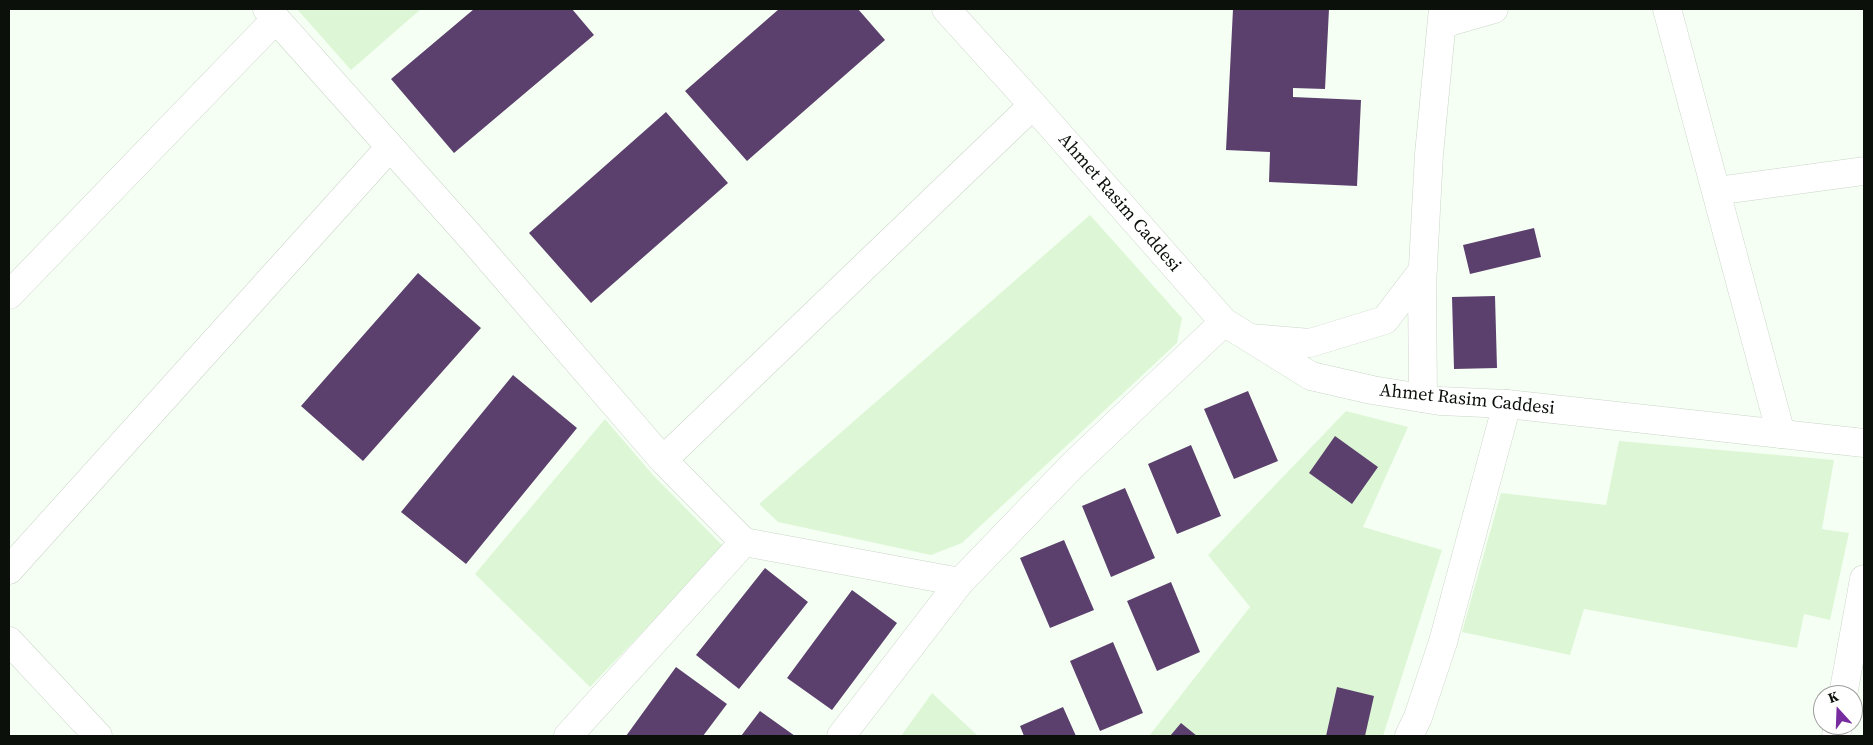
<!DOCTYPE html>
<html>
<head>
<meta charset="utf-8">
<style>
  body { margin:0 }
  #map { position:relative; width:1873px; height:745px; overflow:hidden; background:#f6fff4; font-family:"Source Serif 4",serif }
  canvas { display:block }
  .frame { position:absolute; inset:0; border:10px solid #0c100b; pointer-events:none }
  .north { position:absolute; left:1813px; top:685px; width:50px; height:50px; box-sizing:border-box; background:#fff; border:1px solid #9e9f9d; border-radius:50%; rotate:340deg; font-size:14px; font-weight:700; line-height:20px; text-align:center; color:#0c100b }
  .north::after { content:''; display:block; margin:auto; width:18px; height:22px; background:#762c9e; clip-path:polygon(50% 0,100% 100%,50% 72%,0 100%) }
</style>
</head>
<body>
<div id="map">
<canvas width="1873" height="745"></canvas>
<div class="frame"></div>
<div class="north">K</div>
</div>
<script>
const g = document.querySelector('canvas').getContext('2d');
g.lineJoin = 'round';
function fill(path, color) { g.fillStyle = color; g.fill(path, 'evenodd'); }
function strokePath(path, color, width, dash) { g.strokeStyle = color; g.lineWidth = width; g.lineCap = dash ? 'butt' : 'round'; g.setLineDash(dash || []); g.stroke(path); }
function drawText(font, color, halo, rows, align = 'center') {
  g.font = font + ' "Source Serif 4",serif'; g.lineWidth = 5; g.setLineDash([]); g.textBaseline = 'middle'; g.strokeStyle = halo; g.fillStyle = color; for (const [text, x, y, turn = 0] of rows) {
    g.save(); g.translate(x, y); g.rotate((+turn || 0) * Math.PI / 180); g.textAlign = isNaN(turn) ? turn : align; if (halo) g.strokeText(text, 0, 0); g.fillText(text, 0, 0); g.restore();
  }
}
fill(new Path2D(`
  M297,9h124l-70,61z
  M1090,215l92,103 -5,25 -215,200 -31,12 -153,-33 -19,-18z
  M1346,411l62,16 -45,100 79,23 -59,186h-234l101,-129 -42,-52z
  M605,419l48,56 71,72 -134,140 -115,-113z
  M1619,441l215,19 -12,69 27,4 -19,87 -26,-6 -7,34 -213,-39 -14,46 -108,-23 39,-139 105,12z
  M932,693l46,43h-77z`), '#ddf7d6');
fill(new Path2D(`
  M474,9h98l22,26 -140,118 -63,-74z
  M779,9h79l27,31 -138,121 -62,-70z
  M1233,9h96l-4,80 -32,-1v9l68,3 -4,86 -88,-4 1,-30 -44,-2z
  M666,112l62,71 -137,120 -62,-70z
  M1534,228l7,29 -71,17 -7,-29z
  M418,273l63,55 -118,133 -62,-55z
  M1495,296l2,72 -43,1 -2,-72z
  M513,375l64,53 -111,136 -65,-52z
  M1248,391l30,70 -44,18 -30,-70z
  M1335,436l43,31 -26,37 -43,-31z
  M1191,445l30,71 -44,18 -29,-70z
  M1125,488l30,70 -44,19 -29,-71z
  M1064,540l30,70 -44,18 -30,-70z
  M765,568l43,34 -69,87 -43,-34z
  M1171,582l29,70 -43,19 -30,-70z
  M852,590l45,33 -65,87 -45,-32z
  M1113,642l30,71 -43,18 -30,-70z
  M676,667l51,37 -24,32h-77z
  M1337,687l37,9 -9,40h-39z
  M1063,707l13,29h-52l-4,-10z
  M760,711l35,25h-54z
  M1181,723l16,13h-27z`), '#5b406d');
const minor = new Path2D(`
  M267,9l207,232 189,219 81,82 216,40
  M1667,9l114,425
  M1442,24l52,-15
  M1716,191l148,-20
  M9,295l267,-276
  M1250,338l60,5 75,-23 38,-50
  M1423,398l-1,-113 7,-131 14,-145
  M663,460l370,-355 -87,-96
  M9,570l381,-423
  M9,641l89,95
  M1843,695l21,-116
  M568,736l176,-194
  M841,736l119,-154 112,-116 152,-144
  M1409,736l9,-19 25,-75 64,-238
  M1836,736l2,-11`);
const tertiary = new Path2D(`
  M1033,105l191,217 87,54 61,14 68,11 67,3 357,39`);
strokePath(minor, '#cbd6c9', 29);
strokePath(tertiary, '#cbd6c9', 29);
strokePath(minor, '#fff', 28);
strokePath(tertiary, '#fff', 28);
drawText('18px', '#0c100b', '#fff', [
  ["Ahmet Rasim Caddesi",1119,203,49],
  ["Ahmet Rasim Caddesi",1467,400,6]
]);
</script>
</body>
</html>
